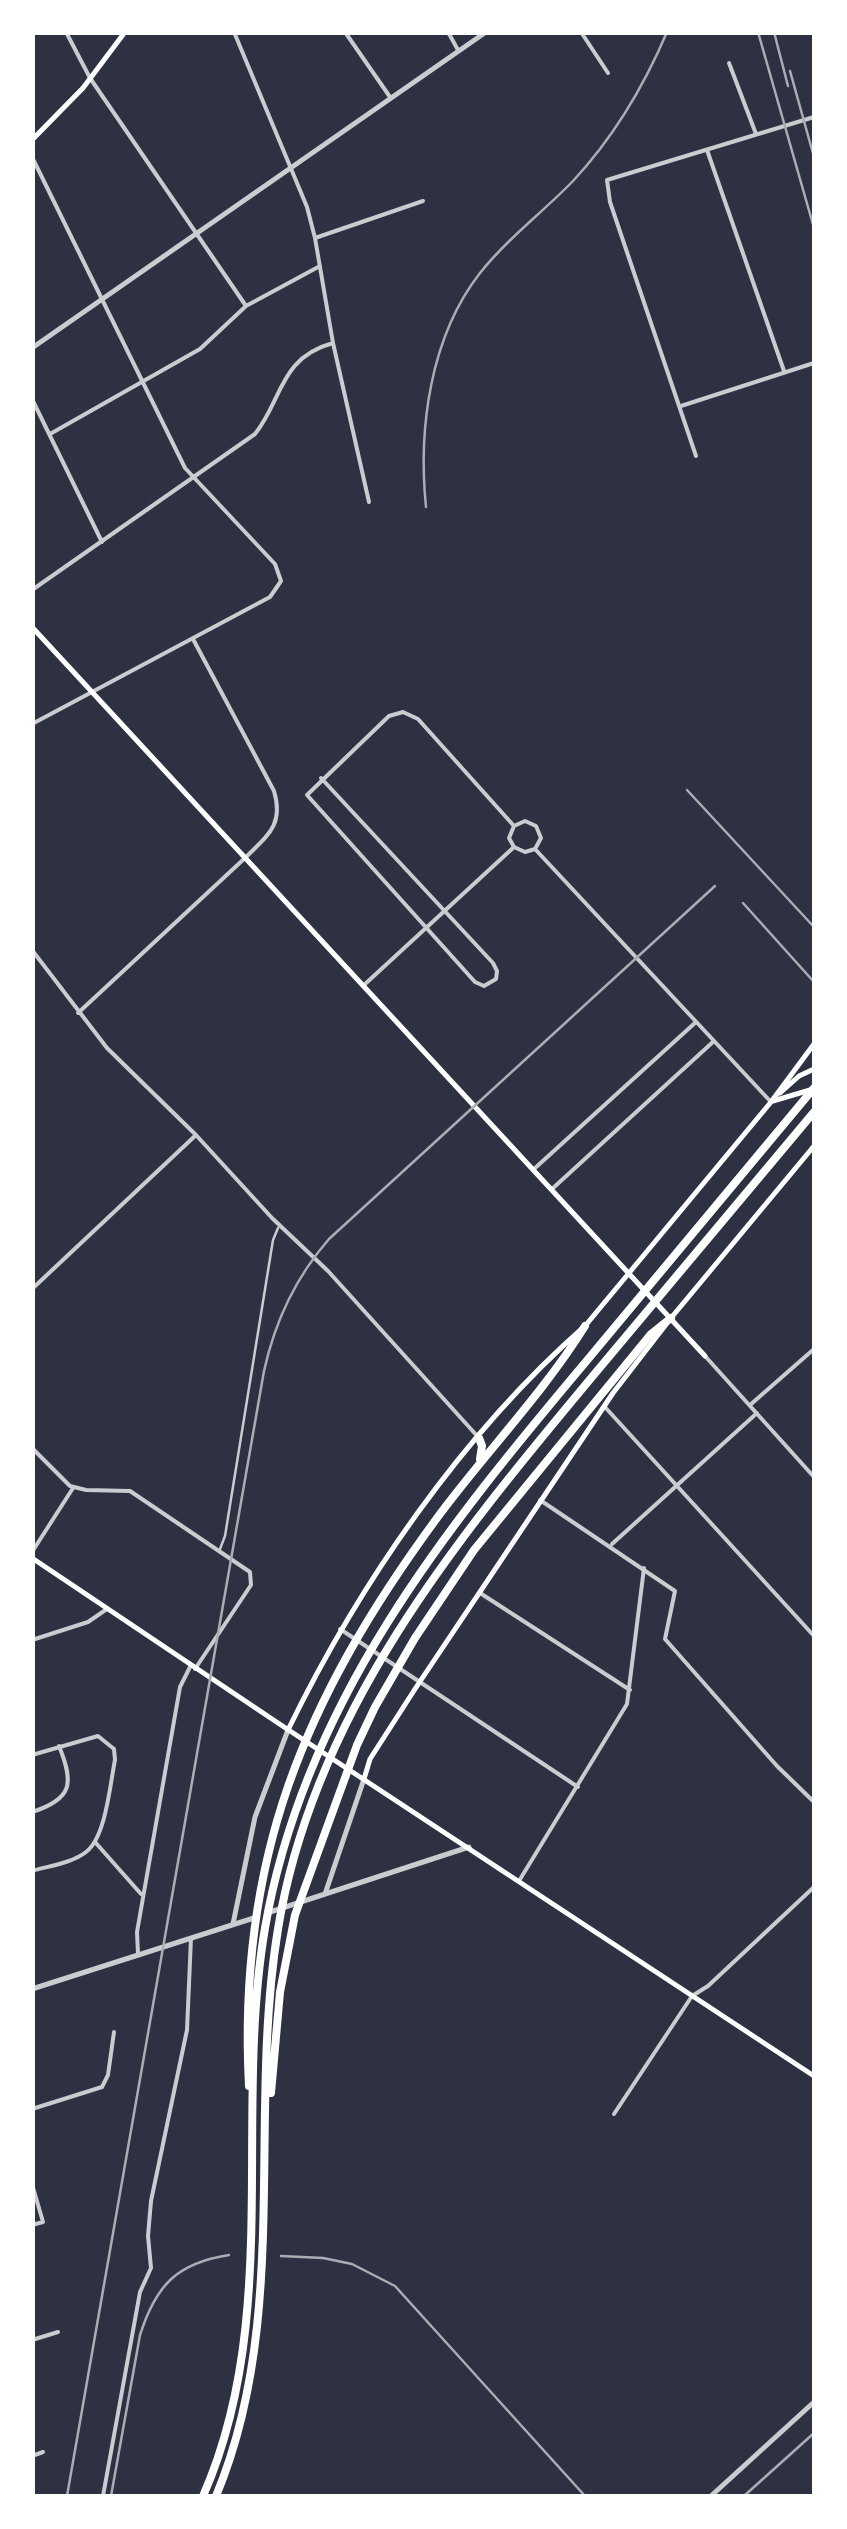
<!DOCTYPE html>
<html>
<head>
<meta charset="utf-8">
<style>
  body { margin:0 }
  #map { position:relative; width:847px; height:2529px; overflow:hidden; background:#2d3142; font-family:"Work Sans",sans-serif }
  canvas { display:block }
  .frame { position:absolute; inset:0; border:35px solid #fff; pointer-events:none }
</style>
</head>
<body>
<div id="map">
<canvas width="847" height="2529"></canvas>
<div class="frame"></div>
</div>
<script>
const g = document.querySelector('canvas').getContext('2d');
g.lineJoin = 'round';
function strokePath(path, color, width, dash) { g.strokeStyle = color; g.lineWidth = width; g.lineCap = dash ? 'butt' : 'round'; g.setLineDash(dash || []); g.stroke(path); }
strokePath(new Path2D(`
  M220,1549l5,-13 48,-296 5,-12`), '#caccd0', 2.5);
strokePath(new Path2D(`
  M66,32l24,46 156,228
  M234,32l73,175 8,31 18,105 36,159
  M345,32l45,65
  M448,32l10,18
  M581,32l27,41
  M729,63l27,71
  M707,150l77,221
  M32,157l153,311 90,96 6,17 -11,16 -238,127
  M315,238l108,-37
  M32,399l70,143
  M681,406l133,-43
  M50,434l150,-85 46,-43 74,-40
  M696,456l-86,-254 -3,-22 207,-63
  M32,590l223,-156c28,-35 24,-76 78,-91
  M321,778l172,185 4,8 -1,8 -12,7 -9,-4 -168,-187 82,-79 14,-4 15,7 96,107
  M514,826l11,-5 11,5 5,12 -6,11
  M514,826l-5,12 5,9 11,5 10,-3
  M535,849l236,253
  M32,950l75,98 89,87 76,83 56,53 151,167
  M364,985l150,-138
  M78,1013l167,-155c23,-23 39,-33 29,-67l-81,-152
  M534,1169l162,-147
  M552,1189l162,-148
  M32,1289l164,-154
  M705,1356l109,121
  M750,1405l64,-56
  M604,1406l210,230
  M32,1448l38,38 16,4 44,1 120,81 1,13 -56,84
  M540,1500l135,91 -10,48 112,127 37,36
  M612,1544l145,-131
  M32,1552l41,-64
  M480,1593l150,97
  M340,1629l238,158
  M32,1640l56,-18 19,-13
  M32,1755l66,-19 16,13 1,11c-5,24 -9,77 -29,92 -14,11 -37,14 -54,19
  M32,1812c41,-13 42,-29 27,-66
  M95,1842l46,52
  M519,1881l108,-177 17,-136
  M138,1954l-1,-22 43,-245 11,-22
  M32,2109l70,-22 6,-12 6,-43
  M614,2114l78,-118 16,-10 106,-99
  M32,2184l11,38 -11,3
  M32,2340l26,-8
  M32,2456l11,-4
  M103,2496l37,-204 11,-24 -3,-32 3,-35 36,-171 4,-92`), '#caccd0', 4);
strokePath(new Path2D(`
  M32,348l454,-316
  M325,1894l39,-115
  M267,1913l202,-66
  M233,1924l22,-107 33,-87
  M32,1989l225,-72
  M711,2496l103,-94`), '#caccd0', 5);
strokePath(new Path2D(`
  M32,140l51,-52 42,-56
  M32,627l673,729
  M780,1093l19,-17 15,-7
  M773,1101l37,-11
  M32,1558l249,167 533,351
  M288,1730c71,-146 174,-296 297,-404l186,-224 43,-58
  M364,1779l6,-20 45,-70 198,-296 58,-75 143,-172`), '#fff', 5);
strokePath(new Path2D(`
  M479,1438l3,8 -2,13
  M249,2086c-12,-227 55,-387 188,-568 48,-65 105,-123 148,-192
  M271,2093l9,-101 15,-77 62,-170 18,-38 40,-69 59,-88 177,-216 20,-16
  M203,2496c79,-178 30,-381 62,-568 39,-226 181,-400 324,-570 75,-90 150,-180 225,-270
  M216,2496c75,-179 31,-379 62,-567 35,-216 178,-389 314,-552 74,-89 148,-177 222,-265`), '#fff', 8);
strokePath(new Path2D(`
  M281,2256l42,2 29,6 43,22 190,210
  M111,2496l29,-161c16,-50 37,-72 89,-80
  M744,2496l70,-63`), '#abadb3', 2.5);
strokePath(new Path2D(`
  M758,32l56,196
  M774,32l14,54
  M790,71l24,86
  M426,507c-8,-78 4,-170 54,-234 27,-34 63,-61 93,-92 40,-43 71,-95 94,-149
  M687,790l127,137
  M743,903l71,79
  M67,2496l197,-1125c11,-50 31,-93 65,-132l386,-353`), '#abadb3', 2.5);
</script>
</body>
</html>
